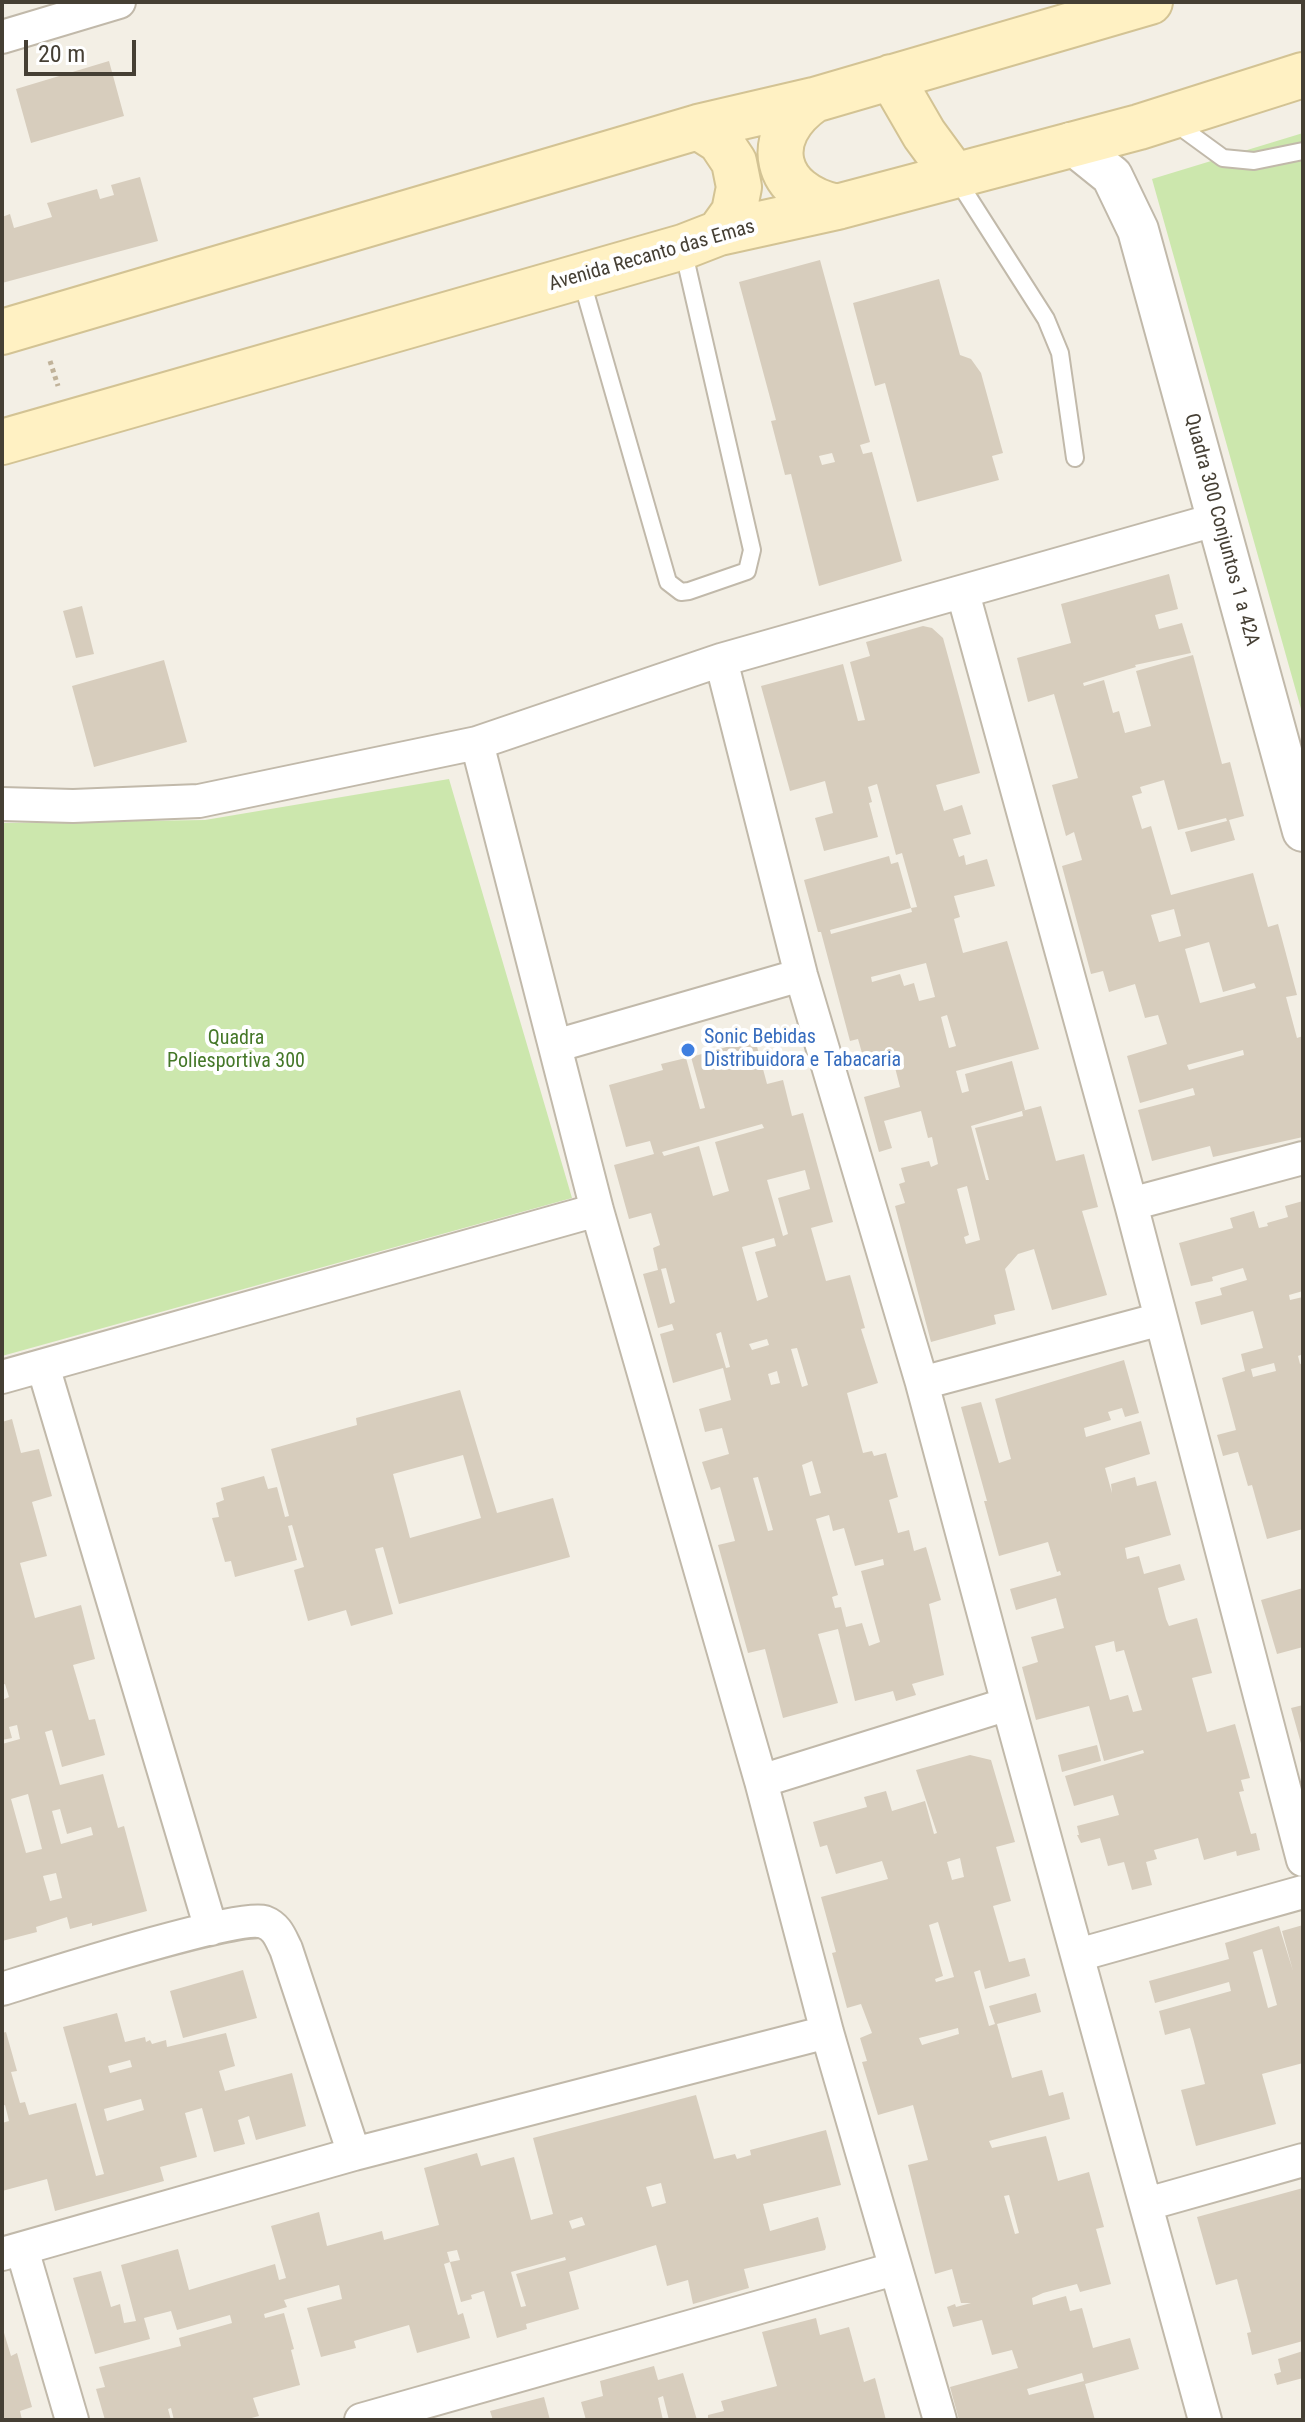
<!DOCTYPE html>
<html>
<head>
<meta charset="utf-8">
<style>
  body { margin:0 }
  #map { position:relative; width:1305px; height:2422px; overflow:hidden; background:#f3efe5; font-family:"Roboto Condensed",sans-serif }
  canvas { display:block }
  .frame { position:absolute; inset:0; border:4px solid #453f34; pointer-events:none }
  .scale { position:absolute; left:24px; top:40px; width:112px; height:36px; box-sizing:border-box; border:4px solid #453f34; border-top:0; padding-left:10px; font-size:24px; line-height:28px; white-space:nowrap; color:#453f34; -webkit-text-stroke:6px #fff; paint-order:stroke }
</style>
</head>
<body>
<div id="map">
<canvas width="1305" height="2422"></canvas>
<div class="frame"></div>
<div class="scale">20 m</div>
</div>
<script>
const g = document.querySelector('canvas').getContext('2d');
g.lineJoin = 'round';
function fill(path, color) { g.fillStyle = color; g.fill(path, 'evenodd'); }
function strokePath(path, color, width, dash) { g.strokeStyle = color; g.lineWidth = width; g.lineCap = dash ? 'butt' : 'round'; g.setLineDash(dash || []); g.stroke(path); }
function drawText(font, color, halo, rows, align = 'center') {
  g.font = font + ' "Roboto Condensed",sans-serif'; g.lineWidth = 8; g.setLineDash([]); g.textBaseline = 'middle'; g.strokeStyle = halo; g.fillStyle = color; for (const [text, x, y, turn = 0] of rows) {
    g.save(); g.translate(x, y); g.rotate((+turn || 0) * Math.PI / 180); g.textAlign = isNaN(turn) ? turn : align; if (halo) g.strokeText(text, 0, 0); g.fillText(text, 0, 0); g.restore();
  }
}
fill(new Path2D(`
  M1303,133v583l-151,-537z
  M449,779l123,419 -570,158v-533l203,-3z`), '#cce7ad');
fill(new Path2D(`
  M109,61l15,55 -93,27 -15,-54z
  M140,177l18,64 -156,42v-66l8,-3 4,14 38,-11 -5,-14 50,-14 3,10 14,-4 -3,-10z
  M820,260l50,182 -10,3 3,9 9,-2 30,109 -83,25 -28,-112 -6,1 -14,-54 5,-1 -37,-138zM832,453l3,9 -13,3 -3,-9z
  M939,279l21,76 11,4 10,14 22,80 -11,3 7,24 -82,22 -32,-119 -10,3 -22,-83z
  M1169,574l9,35 -23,6 4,14 23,-6 9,30 -56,12 1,2 -53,16 1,3 20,-6 9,33 6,-2 6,22 26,-7 -15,-55 57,-16 29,109 8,-2 14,54 -15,4 6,20 -44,12 -6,-20 42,-11 -1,-3 -48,12 -14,-50 -24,7 2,6 -10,3 10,33 9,-3 20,69 82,-22 15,54 10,-3 19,71 -11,2 11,41 6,-2v101l-90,20 -3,-11 -58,15 -14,-51 57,-15 -2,-7 -53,15 -13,-47 40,-12 -9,-29 -13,3 -10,-34 -26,8 -6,-21 -12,3 -29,-108 20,-6 -8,-28 -8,4 -14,-51 26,-7 -24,-84 -26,8 -11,-44 54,-15 -10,-39zM1174,909l7,27 -22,6 -8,-27zM1209,942l14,50 31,-9 2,5 -56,15 -15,-54zM1243,1050l1,5 -55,15 -2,-5z
  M82,606l12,48 -18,4 -13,-47z
  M923,626l9,2 11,10 37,135 -44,12 8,26 18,-6 9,29 -18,5 6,18 5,-2 2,10 21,-6 8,27 -41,10 6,21 -6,2 9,34 44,-12 32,108 -83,22 6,22 7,-2 -4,-17 47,-13 13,49 -54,16 15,54h3l-14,-52 48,-12 -1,-5 19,-5 15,55 28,-7 14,53 -16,4 25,84 -55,15 -18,-61 -16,5 -13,15 10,41 -21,5 2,9 -65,18 -36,-136 10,-3 -6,-19 6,-2 -4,-14 28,-7 2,6 7,-3 -6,-27 -4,1 -7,-27 -37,10 8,27 -13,4 -15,-55 36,-10 -9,-35 -27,8 -6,-21 -8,2 -29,-109h-3l-14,-52 85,-24 2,8 7,-2 13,46 -81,22 1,4 81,-22 -1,-4 6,-1 -15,-54 -6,2 -19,-71 -9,3 4,15 -3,1 9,34 -54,14 -9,-33 18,-5 -8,-32 -35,10 -29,-105 82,-22 15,57 7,-1 -15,-58 20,-6 -4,-14zM926,963l9,34 -16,4 -5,-18 -10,3 -4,-12 -28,8 -1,-5zM947,1015l9,31 -7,2 -8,-31zM967,1186l13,54 -14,4 -2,-7 5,-2 -12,-46z
  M164,660l23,82 -93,25 -22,-81z
  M755,1039l12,45 16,-4 9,36 11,-3 30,109 -22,6 15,53 24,-6 15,53 -4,1 17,54 -31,10 16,60 9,-2 2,5 12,-3 12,44 -9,3 9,33 11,-3 5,21 12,-4 15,53 -12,4 15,71 -32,9 4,11 -20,6 -3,-10 -38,10 -17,-72 -20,5 20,69 -55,15 -18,-69 -17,4 -30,-108 17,-4 -15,-54 -9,3 -9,-28 27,-8 -7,-26 -17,4 -6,-23 32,-9 -8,-32 -50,15 -13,-49 14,-4 -2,-6 -14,4 -15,-54 15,-4 -5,-22 7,-3 -9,-32 -22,6 -15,-54 40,-11 -4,-13 -24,6 -17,-62 54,-15 -2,-6 25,-6 14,51 5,-1 -14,-51zM762,1124l2,4 -49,14 14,49 -16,5 -14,-50 -35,10 -2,-4zM805,1170l5,19 -32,9 10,36 -5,2 -16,-56zM774,1238l2,8 -21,6 13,45 -11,4 -15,-54zM666,1268l9,34 -5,2 -9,-35zM721,1332l9,35 -4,1 -10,-34zM767,1339l2,6 -17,5 -3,-6zM797,1348l11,37 -6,2 -11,-38zM777,1371l3,12 -9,2 -3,-11zM812,1461l9,32 -11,3 -8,-31zM758,1477l15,53 -5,1 -15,-53zM829,1515l4,16 11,-3 11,38 28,-7 1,6 -23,6 19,71 -11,4 -7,-23 -16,4 -5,-20 -6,1 -3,-11 6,-2 -22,-76z
  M1303,1201v90l-14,4 1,5 13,-3v57l-5,2 2,8 3,-1v166l-36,10 -15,-54 -4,1 -10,-34 -15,4 -6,-21 19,-5 -14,-52 23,-7 -4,-17 22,-6 -10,-37 -52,14 -6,-23 27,-7 -2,-7 27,-8 -4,-12 -31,9 1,4 -22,5 -12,-43 54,-15 -3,-10 24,-7 5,17 9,-2 -1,-3 21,-6 -3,-11zM1274,1363l2,8 -23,6 -2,-8z
  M1124,1360l15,53 -14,4 -3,-9 -14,4 3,8 -27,8 2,9 55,-16 9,33 -45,14 7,25 -1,-9 24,-7 2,9 19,-5 15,54 -46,13 2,11 12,-3 5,18 36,-10 5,16 -27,8 8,31 3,7 28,-8 15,55 -20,5 15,54 28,-8 15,54 -9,2 3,11 -5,1 12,42 5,-1 4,17 -23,6 -1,-5 -32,9 -6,-22 -44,12 3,9 -11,3 6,23 -20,5 -8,-28 -16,4 -8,-28 -19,5 -4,-8h2l-2,-9 42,-11 -6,-20 -39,11 -9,-30 79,-23 -1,-3 -39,11 -15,-55 -53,14 -14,-53 16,-5 -7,-25 33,-9 -8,-30 -40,12 -6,-21 51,-14 -1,-4 -3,1 -9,-30 -49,14 -15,-55h3l-26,-94 20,-5 18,61 12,-4 -16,-60zM1114,1641l2,11 8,-2 18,60 -9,2 -5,-17 -18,5 -15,-54z
  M460,1390l37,123 56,-15 17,59 -171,47 -16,-57 -8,2 18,65 -42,12 -5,-16 -38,11 -14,-51 10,-3 -12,-42 -4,1 9,34 -62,17 -4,-16 -6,1 -13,-44 7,-1 -3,-14 8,-3 -3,-12 43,-12 4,13 9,-2 8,30 4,-1 -18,-67 86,-24 -1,-7zM463,1455l18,63 -71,20 -17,-64z
  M12,1419l9,34 18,-4 13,47 -20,6 15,54 -27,7 15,55 46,-13 14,54 -22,6 16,55 6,-1 10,36 -43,12 -10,-37 -7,2 15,53 43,-11 15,54 6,-2 23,85 -55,15v-3l-22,6 -3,-12 -31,10 1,5 -35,9v-197l18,-5 -3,-14 -8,2 3,11 -10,2v-40l7,-3 -4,-13 -3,1v-263zM28,1794l14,55 -16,4 -15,-54zM60,1809l7,25 24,-7 2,8 -32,9 -9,-33zM56,1873l6,25 -12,3 -7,-25z
  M1303,1588v59l-26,7 -16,-54z
  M1303,1705v42h-1l-11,-39z
  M1097,1745l4,16 -39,11 -4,-17z
  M970,1755l21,5 24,82 -19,5 15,54 -18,5 16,56 16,-4 5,18 -45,13 -5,-19 -6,2 15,54 6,-2 -6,-18 47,-13 5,19 -44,12 15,54 30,-8 7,26 14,-4 7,27 -81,22 3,7 54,-12 12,45 31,-9 15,55 -8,2 15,55 -31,8 -3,-8 -34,9 -11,5 1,7 33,-9 4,15 12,-3 11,40 37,-10 9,31 -54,15 10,36h-136l-9,-33 68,-19 -6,-18 -20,5 -10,-35 -29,7 -6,-20 8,-3 1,3 15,-4h-10l-9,-34 -17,5 -27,-109 20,-5 -15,-55 -35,10 -16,-53 5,-1 -7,-23 12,-5 -11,-29 -14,4 -15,-55 4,-1 -15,-55 67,-18 -6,-18 -46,13 -9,-29 -7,2 -7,-25 54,-15 -3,-10 22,-6 6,20 33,-10 9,33 3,-1 -21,-63zM960,1858l4,19 -12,3 -5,-18zM938,1922l16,55 -18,5 -1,-3 8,-3 -14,-51zM958,2028l1,6 -37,11 -3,-7zM1009,2195l10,38 -4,1 -11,-38zM1082,2373l2,8 -55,14 -2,-6z
  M1303,1925v138l-41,11 14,50 -80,22 -15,-56 24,-6 -12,-46 -3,-10 -25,7 -6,-24 72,-20 -2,-9 -74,21 -6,-22 80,-22 -4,-16 54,-17 14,45 -11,-40zM1262,1949l15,56 -9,3 -15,-56z
  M243,1970l14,48 -74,20 -13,-47z
  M117,2013l8,29 20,-5 1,5 4,-2 2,4 14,-4 1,7 59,-14 9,33 -16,5 6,20 67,-18 14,53 -50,14 -7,-24 -11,4 7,24 -31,8 -12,-44 -17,5 12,44 -37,10 4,14 -109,30 -8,-32 -45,12v-68l7,-2 -4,-16 -3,1v-73l4,-1 11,39 -6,1 9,31 5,-1 4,13 47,-12 20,73 8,-2 -41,-147zM130,2060l2,7 -22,6 -2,-7zM141,2099l3,11 -37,11 -3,-12z
  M696,2095l18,64 21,-5 2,5 14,-4 -1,-5 76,-20 15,55 -78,19 7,27 48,-14 8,30 -1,3 -81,19 5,19 -56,16 -5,-24 -21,6 -11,-41 -87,27 10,37 -53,15 1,5 -30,9 -13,-47 -13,4 1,4 -11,3 -11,-40 -6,2 14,51 5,-2 7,25 -53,15 -8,-28 -55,16 2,7 -35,9 -14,-49 35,-9 -3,-14 -55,15 3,7 -23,7 1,4 19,-5 10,36 -3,1 9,35 -47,13 6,18 -15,4h-70l-3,-12 -3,1 3,11h-66l-9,-31 9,-2 -6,-20 82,-21 -2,-8 53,-15 -2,-8 -53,15 -6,-19 -27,7 6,21 -55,15 -22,-76 28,-7 10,36 9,-3 4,19 12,-2 -15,-56 39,-11 18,-5 11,41 86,-26 4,16 7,-2 -15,-52 48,-14 8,34 55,-15 2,9 55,-15 -15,-57 53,-15 4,13 33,-9 17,63 22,-6 -20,-76zM661,2183l5,20 -14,4 -6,-20zM582,2217l3,8 -13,4 -3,-8zM457,2250l3,10 -10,2 -3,-10zM565,2257l1,3 -50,14 10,32 -5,1 -10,-35z
  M1303,2188v153l-51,14 -5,-22 4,-1 -14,-53 -21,6 -19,-68z
  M816,2318l4,17 29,-8 15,55 11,-4 11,42h-178v-5l16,-4 -3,-10 56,-15 -15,-54z
  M2,2326l9,30 6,-3 15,54 -12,4 2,9h-20z
  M1303,2351v27l-26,7 -3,-11 7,-2 -3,-13z
  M654,2366l4,14 25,-7 14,47h-28l-6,-24 -5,2 5,22h-77l-5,-18 22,-6 -3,-15z
  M544,2397l6,23h-57l-3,-9z`), '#d7cdbd');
const service = new Path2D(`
  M1175,123l48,35 31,3 49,-10
  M956,178l90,141 14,34 15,105
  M581,278l87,304 13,10 8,-1 58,-20 5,-21 -69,-301`);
const minor = new Path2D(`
  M2,37l117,-35
  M963,593l168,611 172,656
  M721,660l80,315 121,408 86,321 197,716
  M477,743l120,467 164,571 66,251 113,388
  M2,804l71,2 126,-5 278,-58 244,-83 497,-141
  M555,1046l246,-71
  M1131,1204l172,-46
  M43,1366l168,563
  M2,1377l595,-167
  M922,1383l239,-64
  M761,1781l247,-77
  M1078,1955l225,-63
  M2,1989c39,-12 236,-75 262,-67 13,5 16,15 22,27l68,205
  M1147,2204l156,-44
  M22,2249l50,171
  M2,2254l352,-100 473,-122
  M361,2420l533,-151`);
const tertiary = new Path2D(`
  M1071,143l41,33 26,54 165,601`);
const secondary = new Path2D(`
  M891,77l33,57 30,41
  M814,100c-54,37 -40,94 23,107
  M698,127l22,14 14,21 5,25 -5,25 -15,21
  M2,332l696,-205 116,-27 336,-98
  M2,442l681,-195 36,-14 118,-26 302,-80 164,-52`);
strokePath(service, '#c1b9aa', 20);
strokePath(minor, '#c1b9aa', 36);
strokePath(tertiary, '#c1b9aa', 44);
strokePath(secondary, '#d3c394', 48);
strokePath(new Path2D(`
  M50,361l8,25`), '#c0b299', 5, [4, 4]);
strokePath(service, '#fff', 16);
strokePath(minor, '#fff', 32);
strokePath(tertiary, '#fff', 40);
strokePath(secondary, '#fff1c3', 44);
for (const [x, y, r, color] of [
  [688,1050,8,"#3f7fe0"]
]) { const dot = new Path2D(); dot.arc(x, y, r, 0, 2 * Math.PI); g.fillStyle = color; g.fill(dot); strokePath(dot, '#fff', 3); }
drawText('20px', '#453f34', '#fff', [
  ["Avenida Recanto das Emas",652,256,-16],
  ["Quadra 300 Conjuntos 1 a 42A",1221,530,75]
]);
drawText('20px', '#366cbe', '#fff', [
  ["Sonic Bebidas",704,1038],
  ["Distribuidora e Tabacaria",704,1061]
], 'left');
drawText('20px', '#447728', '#fff', [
  ["Quadra",236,1039],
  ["Poliesportiva 300",236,1062]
]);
</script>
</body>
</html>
